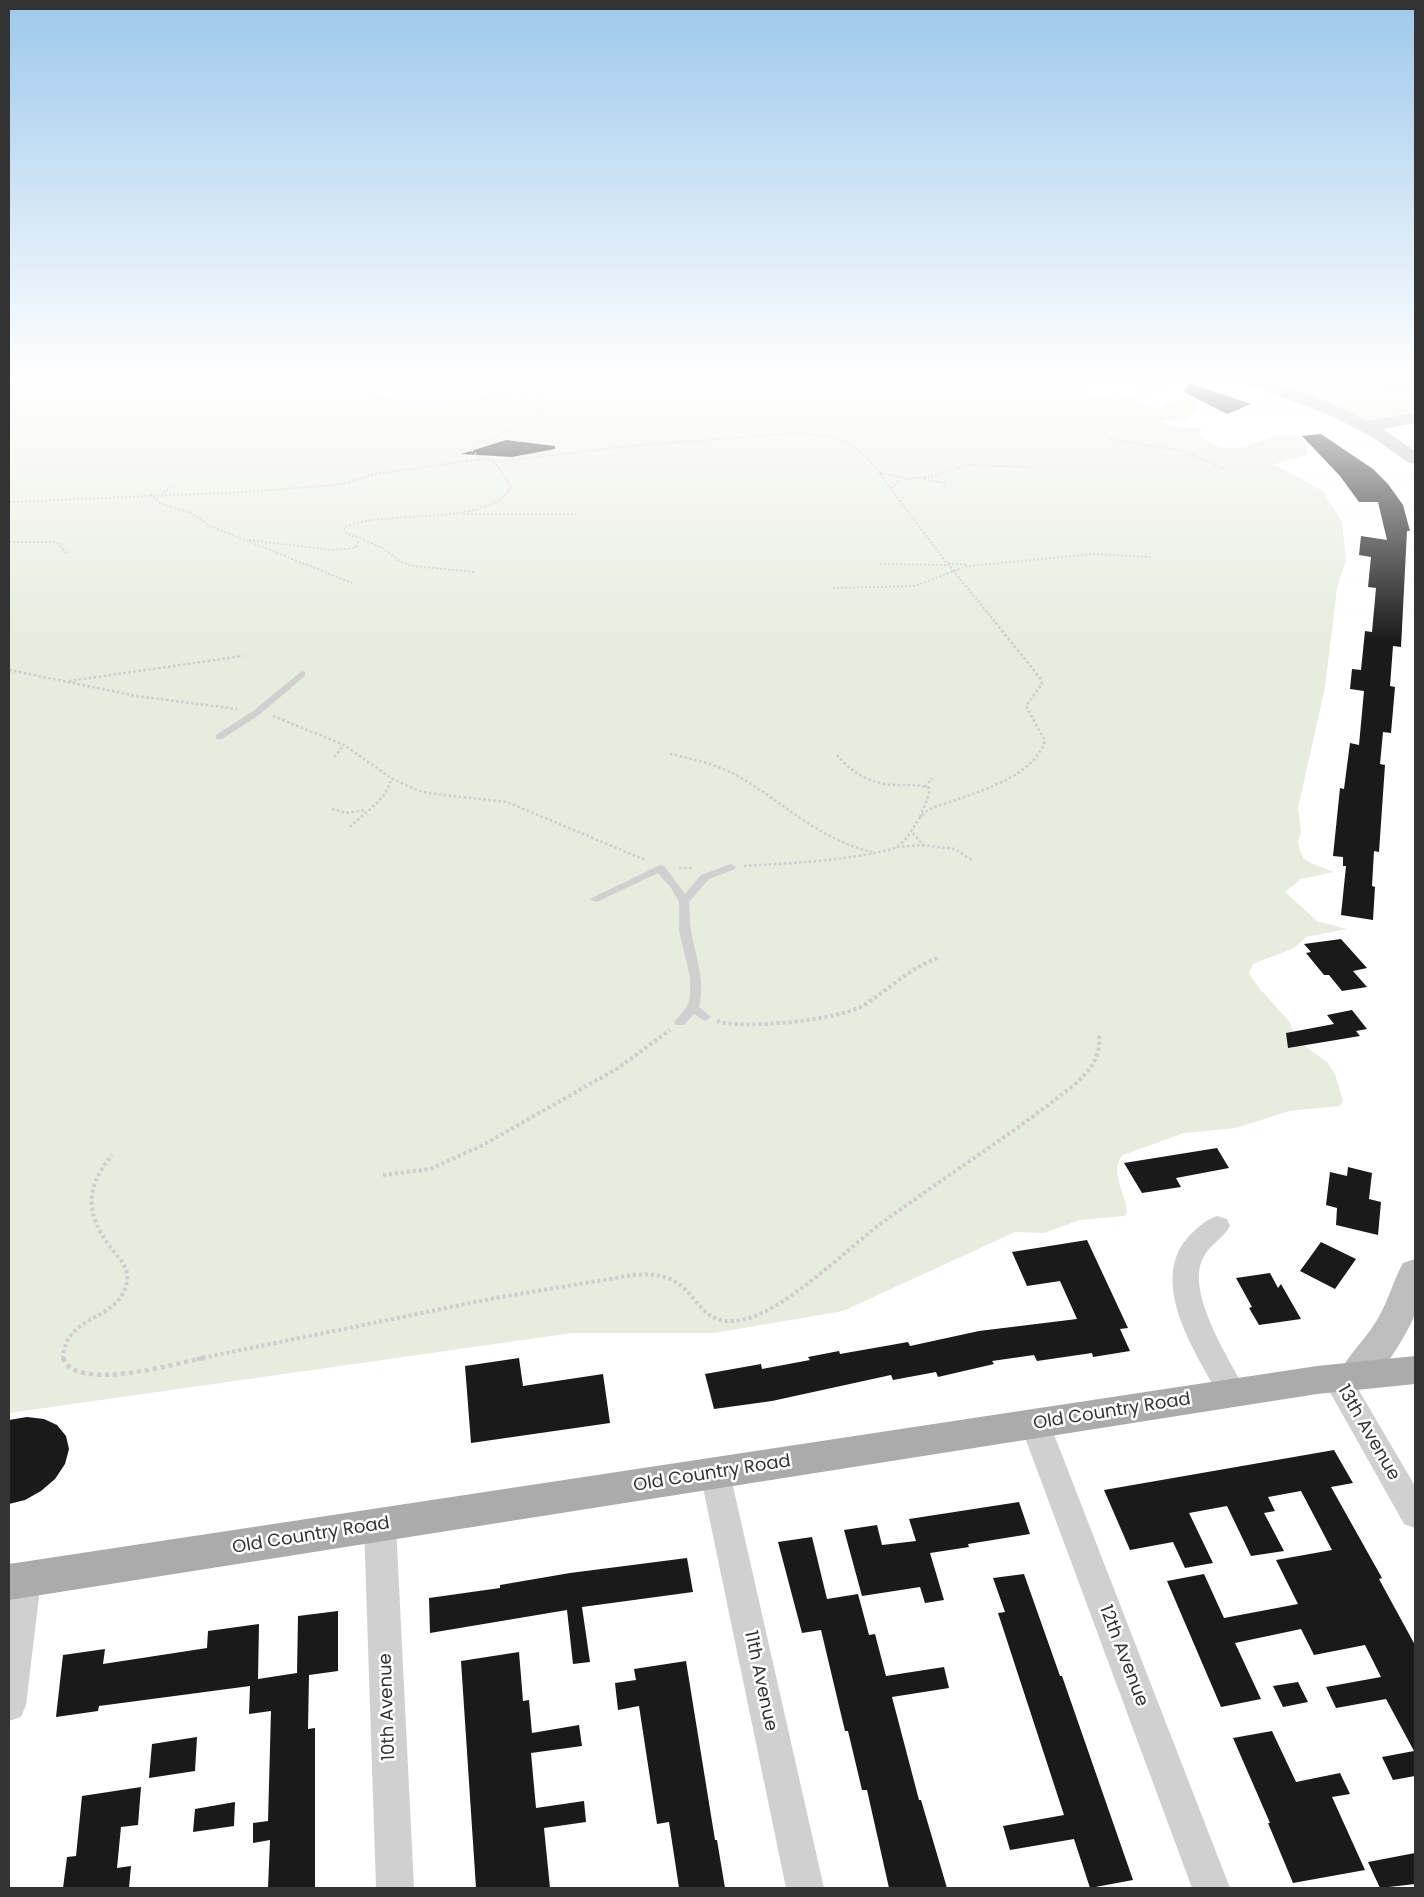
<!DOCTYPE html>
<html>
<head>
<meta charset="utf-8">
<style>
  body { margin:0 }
  #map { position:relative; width:1424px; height:1897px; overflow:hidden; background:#fff; font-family:Poppins,sans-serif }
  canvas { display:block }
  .frame { position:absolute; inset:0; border:10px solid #333; pointer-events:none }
</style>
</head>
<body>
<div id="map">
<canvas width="1424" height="1897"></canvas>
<div class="frame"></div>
</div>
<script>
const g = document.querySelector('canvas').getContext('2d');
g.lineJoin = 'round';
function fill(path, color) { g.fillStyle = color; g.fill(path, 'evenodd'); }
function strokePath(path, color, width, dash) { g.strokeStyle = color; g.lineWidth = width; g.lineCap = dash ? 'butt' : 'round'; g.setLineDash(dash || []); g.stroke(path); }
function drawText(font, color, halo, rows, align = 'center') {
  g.font = font + ' Poppins,sans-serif'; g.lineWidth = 5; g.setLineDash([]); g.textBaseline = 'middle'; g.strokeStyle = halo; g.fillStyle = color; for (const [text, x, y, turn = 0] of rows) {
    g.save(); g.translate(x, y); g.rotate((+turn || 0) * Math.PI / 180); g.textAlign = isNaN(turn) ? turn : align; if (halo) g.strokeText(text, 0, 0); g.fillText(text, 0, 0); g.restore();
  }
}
fill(new Path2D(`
  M9,376h1034l22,7h15l11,12 24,4 15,-3 15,-10 19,2 -1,4 -19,1 2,6 -7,3 25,8v-6l10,-4 25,-1 -2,4 2,5c-11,15 -20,11 -38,12v3l22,5h23l-7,3v4c41,32 59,-5 98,1l6,4 5,13c-10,8 -23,4 -33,12l48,26 19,31 4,38 -9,28 -12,99 -27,121 3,24 -3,10 2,9 4,8 9,5 21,8 -33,7 -16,13 32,29 30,8 -41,8 -12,11 -41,16 -4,9 10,15 30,33 8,19 30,22 8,12 8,27 -3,5 -51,5 -53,17 -52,5 -61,22c-15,16 4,39 4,58l-3,3 -44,4 -36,13 -29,-1 -172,79 -129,22h-142l-563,80z
  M1248,376h76l91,15v24l-47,9 -92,-40z`), '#e7ecde');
fill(new Path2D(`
  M1188,383l63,21 -24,10 -43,-22z
  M1321,434l52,35 15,15 15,21 7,26h-3l-6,116 -8,-1 -3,40 5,1 -4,46 -8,-1 -3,32 5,1 -6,87 -5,-1 -2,35 3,1 -2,33 -32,-5 5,-49h-3v-9l-10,-1 7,-68 4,1 6,-46 9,2 5,-54 -14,-2 2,-20 9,1 4,-39 7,1 4,-44 -8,-1 3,-30 -12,-2 2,-19 26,4 -9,-38h-19l-19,-26 -38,-40z
  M506,440l49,6v3l-43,8 -51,-3z
  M1341,939l26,29 -14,3 14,16 -25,4 -13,-16h-5l-18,-22 5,-1 -7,-8z
  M1352,1010l15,19 -11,2 4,5 -72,12 -2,-15 48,-9 -7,-9z
  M1217,1148l12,20 -53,10 5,9 -39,6 -18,-30z
  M1348,1167l24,6 -3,26 12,3 -3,33 -42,-10 1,-17 -11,-3 4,-33 17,4z
  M1087,1240l41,88 -8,1 10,22 -37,6 -1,-4 -55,8 -3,-6 -42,6 2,3 -56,13 -2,-5 -43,8 -2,-5 -119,26 -58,8 -9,-35 56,-10 1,5 48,-9 -2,-3 31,-6 1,3 68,-12 2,4 69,-15 98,-12 -17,-38 -33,5 -15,-34z
  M1321,1242l35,17 -21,30 -35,-18z
  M1270,1273l8,15 3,-4 20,35 -42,6 -10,-17 3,-1 -16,-29z
  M519,1358l4,28 80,-12 7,49 -139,20 -6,-77z
  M27,1417l17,2 13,6 9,11 3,13 -4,15 -10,15 -14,12 -16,9 -16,4v-84z
  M1334,1450l19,33 -22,4 51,91 -3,1 36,66v131l-22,4 -11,-23 32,-6 -28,-52 -50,9 -10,-21 55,-10 -16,-32 -51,10 -13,-26 -66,14 26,56 -40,8 -54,-126 37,-7 20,44 74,-14 -22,-44 56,-10 -31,-59 -33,6 7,14 -11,2 20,38 -33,5 -24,-50 -38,7 24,50 -28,5 -12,-26 -43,8 -26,-60z
  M1019,1502l11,32 -62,10 1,3 -39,6 14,47 -19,3 -5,-16 -58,9 -18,-66 33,-5 5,20 34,-4 -7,-22z
  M812,1537l15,62 31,-5 11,41 6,-1 11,42 58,-9 5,21 -57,9 27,103h2l26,88h-58l-22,-98h-5l-14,-59h-3l-24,-101 -19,3 -24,-91z
  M687,1558l6,34 -111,15 8,55 -17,2 -6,-54 -137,23 -1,-35 71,-10v-3l70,-12z
  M1024,1574l36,102h2l71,204 -43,8 -16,-49 -64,11 -7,-24 61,-11 -66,-202 7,-1 -12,-34z
  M338,1611v60l-29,4 -1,54 7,-1v160h-47l2,-48 -17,3v-20l15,-2 3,-110 -22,3 1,-28 -151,20 -1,5 -42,6 7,-62 42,-6 -2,15 104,-16 1,-17 51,-7 -1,55 39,-6 1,-57z
  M519,1652l4,49 6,-1 3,33 47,-8 3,21 -51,7 5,55 48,-7 2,21 -42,6 6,60h-74l-15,-227z
  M686,1661l29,179h2l8,48h-46l-10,-66 -12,2 -18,-118 -21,4 -3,-27 21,-3 -2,-11z
  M1298,1682l10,20 -25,5 -10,-21z
  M1272,1731l24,51 44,-9 10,21 -18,3 33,73 -72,13 -25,-60h2l-37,-85z
  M197,1737l-2,34 -46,7 3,-34z
  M141,1787l-3,38 -17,2 -4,41 14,-2 -2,22h-66l4,-31 9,-1 6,-60z
  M235,1802l-1,24 -41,6 2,-23z
  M1415,1853v31l-35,4 -12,-26z`), '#1a1a1a');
strokePath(new Path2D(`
  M561,376c-22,8 -27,9 -19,33l-8,11 -13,7 -46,17 -4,6 11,9 19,2 128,-15 170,-13 33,4 15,5 20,15 79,105 50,61
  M369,397c57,8 111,4 168,-5
  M1110,439l73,12 42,18
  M880,473l28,6 20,-2 40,-12 66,2
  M924,479l22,4
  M891,488l9,-8
  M163,493l10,-7
  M151,494l10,10 30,9 19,13 142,57
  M9,502l238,-10 74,-6 25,-3 29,-9 107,-15
  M463,514h113
  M249,540l82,10 24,-2 4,-8
  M9,542h45l5,2 7,9
  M948,563l19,2
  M880,564l68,1
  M474,572l-61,-6 -12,-4 -20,-15 -35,-14 -2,-5c36,-20 151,0 167,-42l-14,-21 -6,-4
  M833,588l82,-2 49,-19 16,-2 113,-11 57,3`), '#cdcdcd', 2, [2, 2]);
strokePath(new Path2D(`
  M9,670l127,26 101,13
  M69,681l174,-25
  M273,716l71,29 47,33 21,10 15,5 80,9 138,58
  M670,754c22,5 46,10 66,21 46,26 83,65 136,77
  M837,755c13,17 35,29 57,30 12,1 24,-2 35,3v7l-9,22
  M334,757l10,-12
  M925,787l7,-9
  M332,809l14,4 20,-3
  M350,827c14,-14 39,-29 41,-49
  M913,833l10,12 32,4 17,11
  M897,847l26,-2
  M744,866c48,-3 97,-5 144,-16 22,-5 24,-28 39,-39 7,-5 18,-7 25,-10 32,-11 81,-25 93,-60l-19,-35 16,-22 -2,-6 -45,-56
  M679,868h14`), '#cdcdcd', 2.5, [2.5, 2.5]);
strokePath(new Path2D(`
  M717,1021c27,9 122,-1 147,-16 26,-16 45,-37 74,-47
  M383,1175l47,-6 53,-24 135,-77 52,-38
  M63,1359c1,-46 57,-36 64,-78 2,-14 -8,-23 -16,-33 -26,-34 -26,-60 1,-93
  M197,1359l298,-61 138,-23c14,-1 29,-1 41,6 24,13 26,42 60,40 45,-2 115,-75 153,-102 62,-45 127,-86 187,-134 17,-15 27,-28 25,-51`), '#cdcdcd', 4, [3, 3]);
strokePath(new Path2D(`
  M63,1358c13,35 113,5 141,0`), '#cdcdcd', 4.5, [4, 4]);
fill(new Path2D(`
  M302,671l3,1v4l-46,39 -37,24h-6v-4l37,-24z
  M731,864l5,3 -1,2 -26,10 -20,23c1,14 1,27 4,39 5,24 12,42 6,66l12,10 -6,4 -11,-7 -10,11h-8l-2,-3 13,-15 3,-10v-20l-11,-47v-28l-8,-14 -13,-15 -59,28 -4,1 -5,-3 70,-34 4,1 21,28 16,-19z`), '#d0d0d0');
fill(new Path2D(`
  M1217,1216l10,3 3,7c-6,12 -21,19 -27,32 -18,36 28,103 44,135l-5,8 -10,4 -10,-4c-24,-45 -76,-118 -33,-165 9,-9 16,-16 28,-20z
  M1337,1366l10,4 68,116v42l-11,-4 -82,-146 5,-8z
  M1035,1412l11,3 4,9 180,464h-38l-172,-464 4,-9z
  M715,1460l11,4 4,9 94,415h-38l-86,-415 4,-9z
  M380,1511l11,4 5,10 18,363h-38l-12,-363 5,-10z
  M25,1565l12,5 4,10 -15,125 -5,12 -12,4v-141l4,-10z`), '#d0d0d0');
fill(new Path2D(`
  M1230,376h23l14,4 47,16 54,25 47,-8v10l-32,6 32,22v13l-6,-1 -40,-28 -44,-22 -93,-34z
  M1334,376h36l45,7v10l-73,-12z
  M1415,1259c1,14 3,41 0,54 -3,14 -35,64 -46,72 -8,6 -17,3 -26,0l-5,-10c10,-20 27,-35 39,-55 11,-18 16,-39 26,-57z`), '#bdbdbd');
fill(new Path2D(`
  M1415,1356v28l-98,10 -1308,206v-36l1308,-198z`), '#ababab');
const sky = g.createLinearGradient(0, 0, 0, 641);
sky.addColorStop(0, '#9dc8eb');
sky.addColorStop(0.59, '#fff');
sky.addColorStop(1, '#ffffff00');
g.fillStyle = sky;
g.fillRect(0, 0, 1424, 641);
drawText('18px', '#333', '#fff', [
  ["Old Country Road",1112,1412,-9],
  ["13th Avenue",1368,1433,60],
  ["Old Country Road",712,1474,-9],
  ["Old Country Road",311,1536,-9],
  ["12th Avenue",1123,1656,69],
  ["11th Avenue",760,1681,78],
  ["10th Avenue",388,1707,-92]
]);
</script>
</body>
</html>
